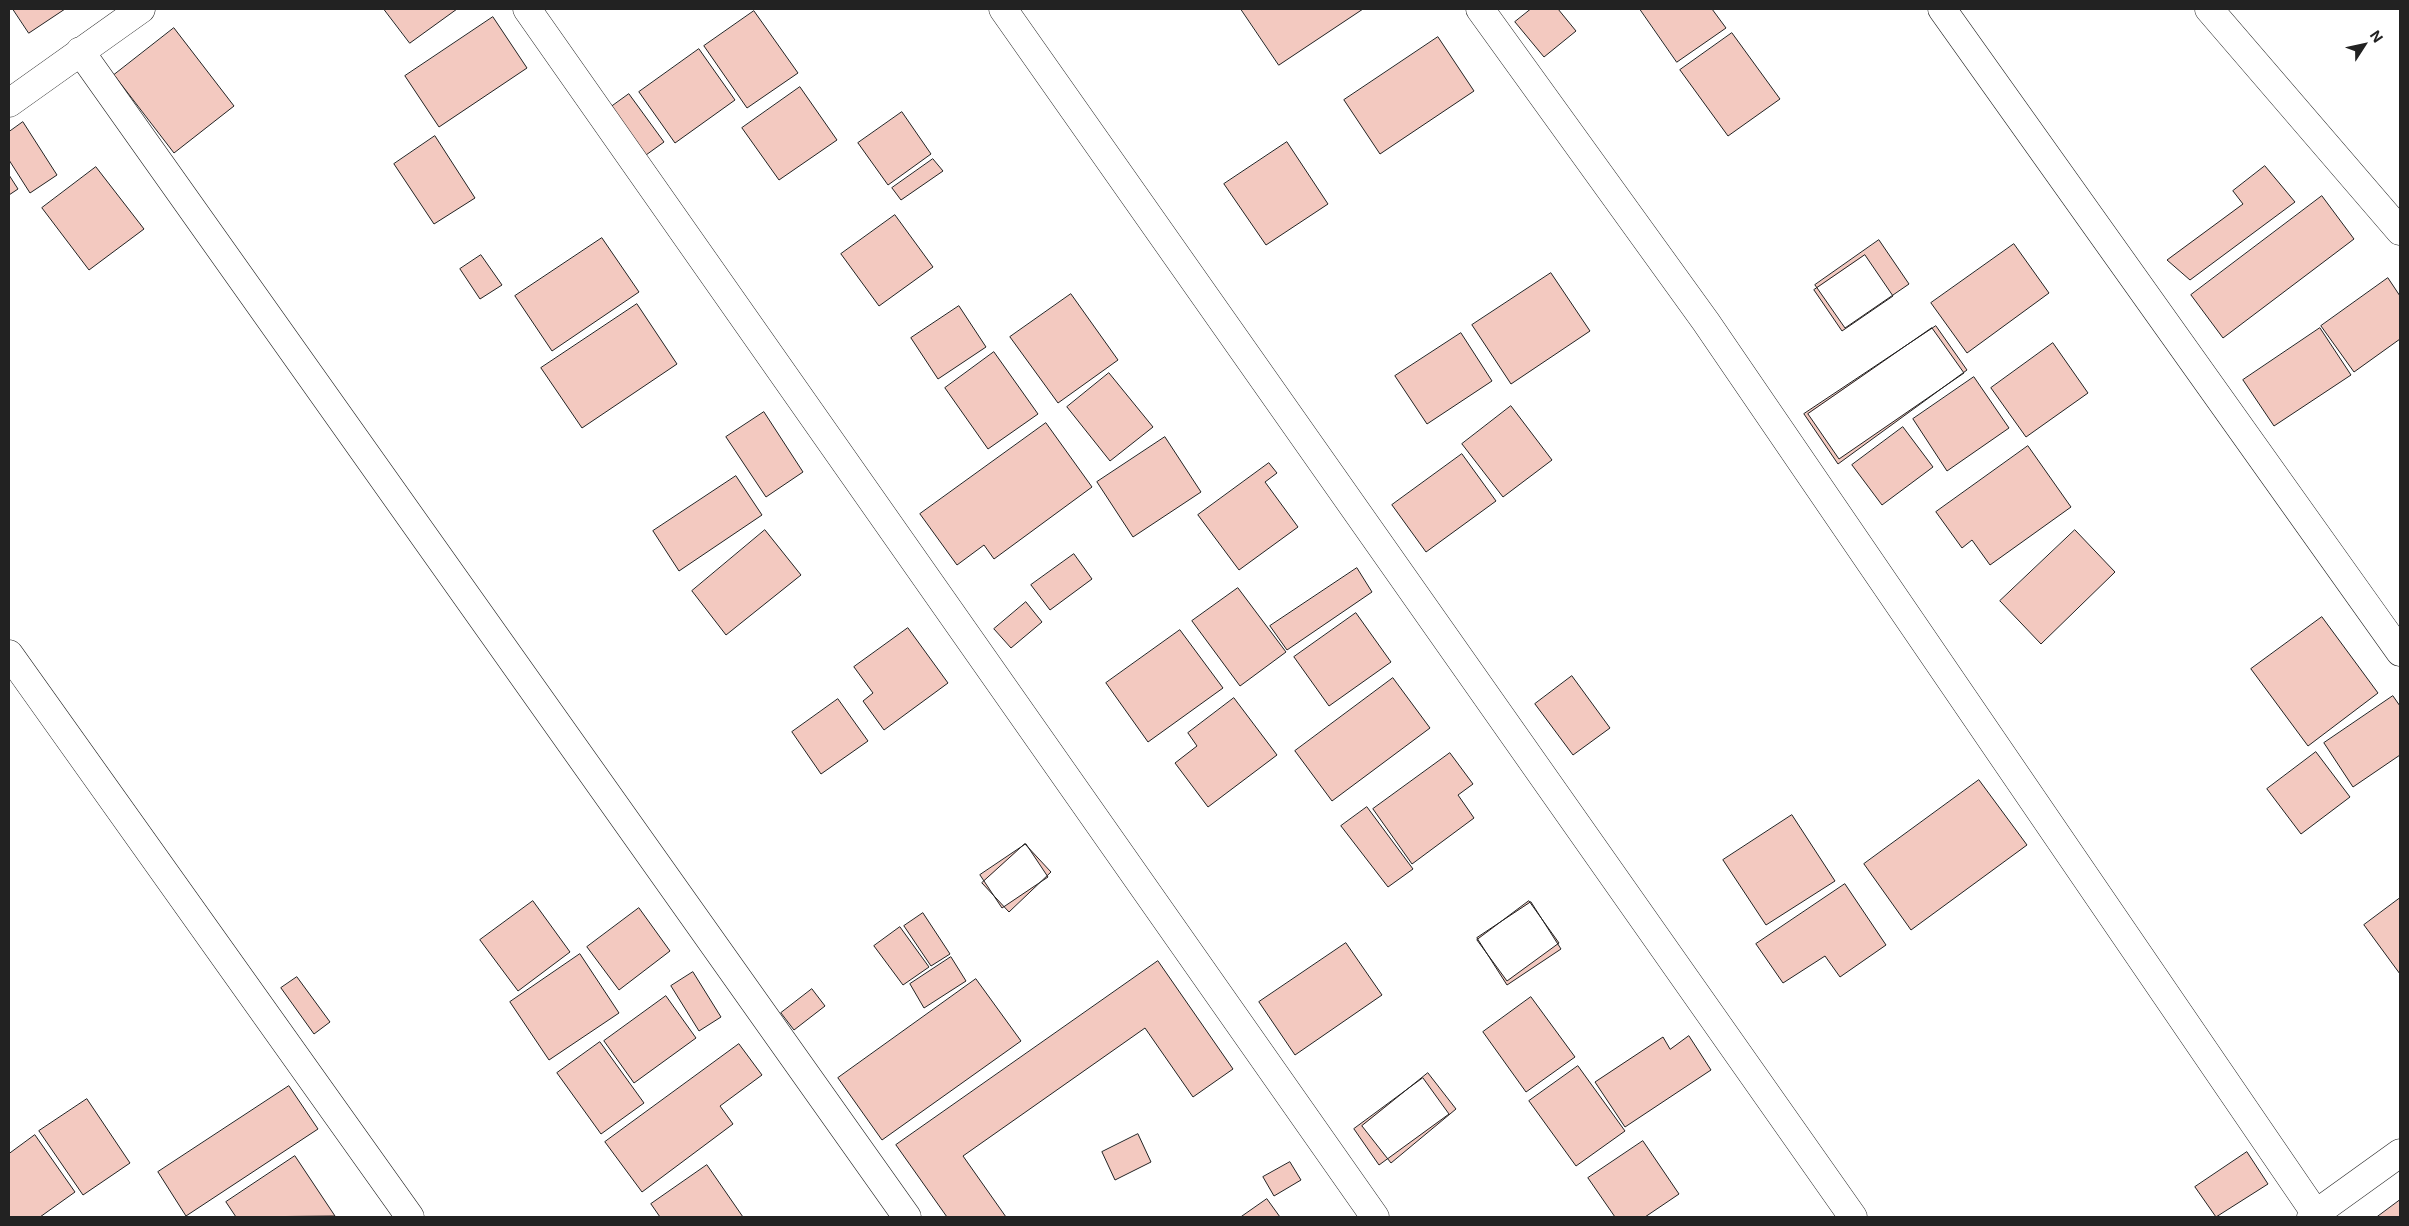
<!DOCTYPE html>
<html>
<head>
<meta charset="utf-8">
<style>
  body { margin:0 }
  #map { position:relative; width:2409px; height:1226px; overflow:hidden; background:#fff; font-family:Inter,sans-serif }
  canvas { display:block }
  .frame { position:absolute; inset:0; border:10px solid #222; pointer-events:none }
  .north { position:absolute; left:2339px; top:20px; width:50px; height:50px; -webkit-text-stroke:4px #fff; paint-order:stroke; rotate:55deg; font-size:14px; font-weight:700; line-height:20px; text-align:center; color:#222 }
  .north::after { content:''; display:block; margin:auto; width:18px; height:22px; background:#222; clip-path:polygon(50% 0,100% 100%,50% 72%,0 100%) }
</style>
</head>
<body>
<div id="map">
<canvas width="2409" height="1226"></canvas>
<div class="frame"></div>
<div class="north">N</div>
</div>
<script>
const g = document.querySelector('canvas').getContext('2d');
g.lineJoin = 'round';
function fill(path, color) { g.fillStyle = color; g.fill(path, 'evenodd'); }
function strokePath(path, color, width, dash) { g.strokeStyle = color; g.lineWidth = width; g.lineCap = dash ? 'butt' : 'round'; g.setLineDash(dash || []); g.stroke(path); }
const building = new Path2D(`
  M13,9h52l-36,24z
  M384,9h73l-47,34z
  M1241,9h122l-84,56z
  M1531,9h27l18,22 -32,26 -29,-35z
  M1640,9h72l14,19 -49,34z
  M754,11l44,62 -51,35 -43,-62z
  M493,17l34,51 -88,59 -34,-51z
  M174,28l60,78 -60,47 -60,-78z
  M1732,33l48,66 -52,37 -48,-66z
  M1438,37l36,54 -94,63 -36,-54z
  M699,49l36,51 -60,43 -36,-51z
  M800,87l37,53 -58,40 -37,-52z
  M629,94l35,48 -18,13 -35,-48z
  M902,112l29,42 -43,31 -30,-42z
  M23,122l34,53 -27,18 -21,-33v-28z
  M435,136l40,62 -41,26 -40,-60z
  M1287,142l41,62 -62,41 -42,-61z
  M933,159l10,12 -42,29 -9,-12z
  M2265,166l30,36 -105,78 -23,-20 76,-56 -10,-13z
  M96,167l48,62 -55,41 -47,-62z
  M9,175l9,14 -9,6z
  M2322,196l32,43 -131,99 -32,-43z
  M895,215l38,52 -54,39 -38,-52z
  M602,238l37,54 -87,59 -37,-55z
  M1879,240l30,44 -64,44 -30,-43z
  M2014,244l35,49 -82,60 -36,-50z
  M481,255l21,30 -22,14 -20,-30z
  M1865,255l28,41 -51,35 -28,-41z
  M1551,273l39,58 -79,53 -39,-59z
  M2388,278l12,18v43l-46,33 -33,-46z
  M1071,294l47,66 -60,43 -48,-66z
  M637,304l40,60 -95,64 -41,-60z
  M959,306l27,41 -48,32 -27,-41z
  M1936,326l31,44 -129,94 -34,-50z
  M1932,328l32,45 -125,86 -31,-45z
  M2320,328l31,47 -77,51 -31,-46z
  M1461,333l31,48 -65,43 -32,-48z
  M2053,343l35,50 -62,44 -35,-49z
  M994,352l44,62 -50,35 -43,-61z
  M1109,373l44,54 -43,34 -43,-54z
  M1974,377l35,51 -62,43 -34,-52z
  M1511,406l41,54 -49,37 -41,-53z
  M764,412l39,60 -37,25 -40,-60z
  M1046,423l46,64 -98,72 -10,-14 -27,20 -37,-51z
  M1903,427l30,40 -51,38 -30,-40z
  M1165,437l36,55 -68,45 -36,-55z
  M2028,446l43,61 -81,58 -18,-25 -10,8 -26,-36z
  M1462,454l34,47 -70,51 -34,-47z
  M1269,463l8,10 -12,9 33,45 -59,43 -41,-55z
  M736,476l26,39 -83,56 -26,-40z
  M765,530l36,45 -75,60 -34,-44z
  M2075,530l40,42 -74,72 -41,-43z
  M1074,554l18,25 -42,31 -19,-25z
  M1357,568l15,24 -85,58 -17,-24z
  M1238,588l48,64 -46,34 -48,-65z
  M1026,602l16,20 -31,26 -17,-19z
  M1356,613l35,49 -62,44 -35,-49z
  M2322,617l56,76 -70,53 -57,-77z
  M908,628l40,55 -64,47 -21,-29 10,-8 -19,-26z
  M1180,630l43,58 -75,54 -42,-59z
  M1572,676l38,52 -37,27 -38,-51z
  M1393,678l37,50 -98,73 -37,-50z
  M2393,696l7,10v49l-47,32 -29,-44z
  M1234,698l43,57 -69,52 -33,-44 22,-17 -9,-13z
  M838,699l30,42 -47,33 -29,-42z
  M2316,752l34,45 -49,37 -34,-45z
  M1450,753l23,31 -15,11 16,23 -62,46 -39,-55z
  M1979,780l48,65 -116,85 -47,-66z
  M1367,807l46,62 -25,18 -47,-61z
  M1792,815l43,66 -69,44 -43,-65z
  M1025,844l26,28 -42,40 -27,-29z
  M1026,844l22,33 -46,31 -22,-33z
  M1845,884l41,61 -46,32 -15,-21 -42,27 -27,-39z
  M2400,898v76l-36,-49z
  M533,901l37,51 -52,39 -38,-51z
  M1529,901l30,42 -52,38 -30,-41z
  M1531,902l30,47 -54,36 -30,-47z
  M639,908l31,43 -51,39 -32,-43z
  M923,913l27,41 -19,12 -27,-40z
  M900,927l29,40 -26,18 -29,-39z
  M1346,943l36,52 -87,60 -36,-53z
  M580,954l39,59 -70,47 -39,-58z
  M951,957l15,24 -42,27 -14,-24z
  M1158,961l75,108 -40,28 -48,-69 -182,128 43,61h-59l-51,-72z
  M693,972l28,45 -22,14 -28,-45z
  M297,977l33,45 -16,12 -33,-46z
  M976,979l45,62 -139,99 -44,-62z
  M812,989l13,17 -31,24 -13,-17z
  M666,996l30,42 -62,45 -30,-42z
  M1531,997l44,60 -49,35 -43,-60z
  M1689,1036l22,34 -86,57 -30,-45 68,-45 7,12z
  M600,1042l44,61 -43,31 -44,-61z
  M739,1044l23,31 -42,31 13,18 -91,68 -37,-50z
  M1578,1066l47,65 -49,35 -47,-65z
  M1428,1073l28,36 -65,54 -29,-37z
  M1423,1078l26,36 -70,51 -25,-36z
  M289,1086l29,43 -132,87 -28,-44z
  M87,1099l43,64 -47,32 -44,-64z
  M1138,1134l13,28 -36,18 -13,-28z
  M35,1135l40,57 -35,25h-31v-63z
  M1643,1141l36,53 -34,23h-30l-27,-39z
  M2247,1152l21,32 -52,33 -21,-30z
  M295,1156l40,60 -99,1 -10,-15z
  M1290,1162l11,18 -27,16 -11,-19z
  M707,1165l36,52h-83l-9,-13z
  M1267,1199l13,18h-39z
  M2400,1200v17h-23z`);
fill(building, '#f3c9c0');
strokePath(building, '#222', 1);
const minor = new Path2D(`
  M527,9l848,1208
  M1003,9l850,1208
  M1480,9l226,313 612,895
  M1942,9l458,643
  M80,51l827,1166
  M9,103l132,-94
  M9,654l401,563
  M2311,1217l89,-64`);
const tertiary = new Path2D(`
  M2209,9l191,222`);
strokePath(minor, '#222', 29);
strokePath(tertiary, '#222', 29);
strokePath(minor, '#fff', 28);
strokePath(tertiary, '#fff', 28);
</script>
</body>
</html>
